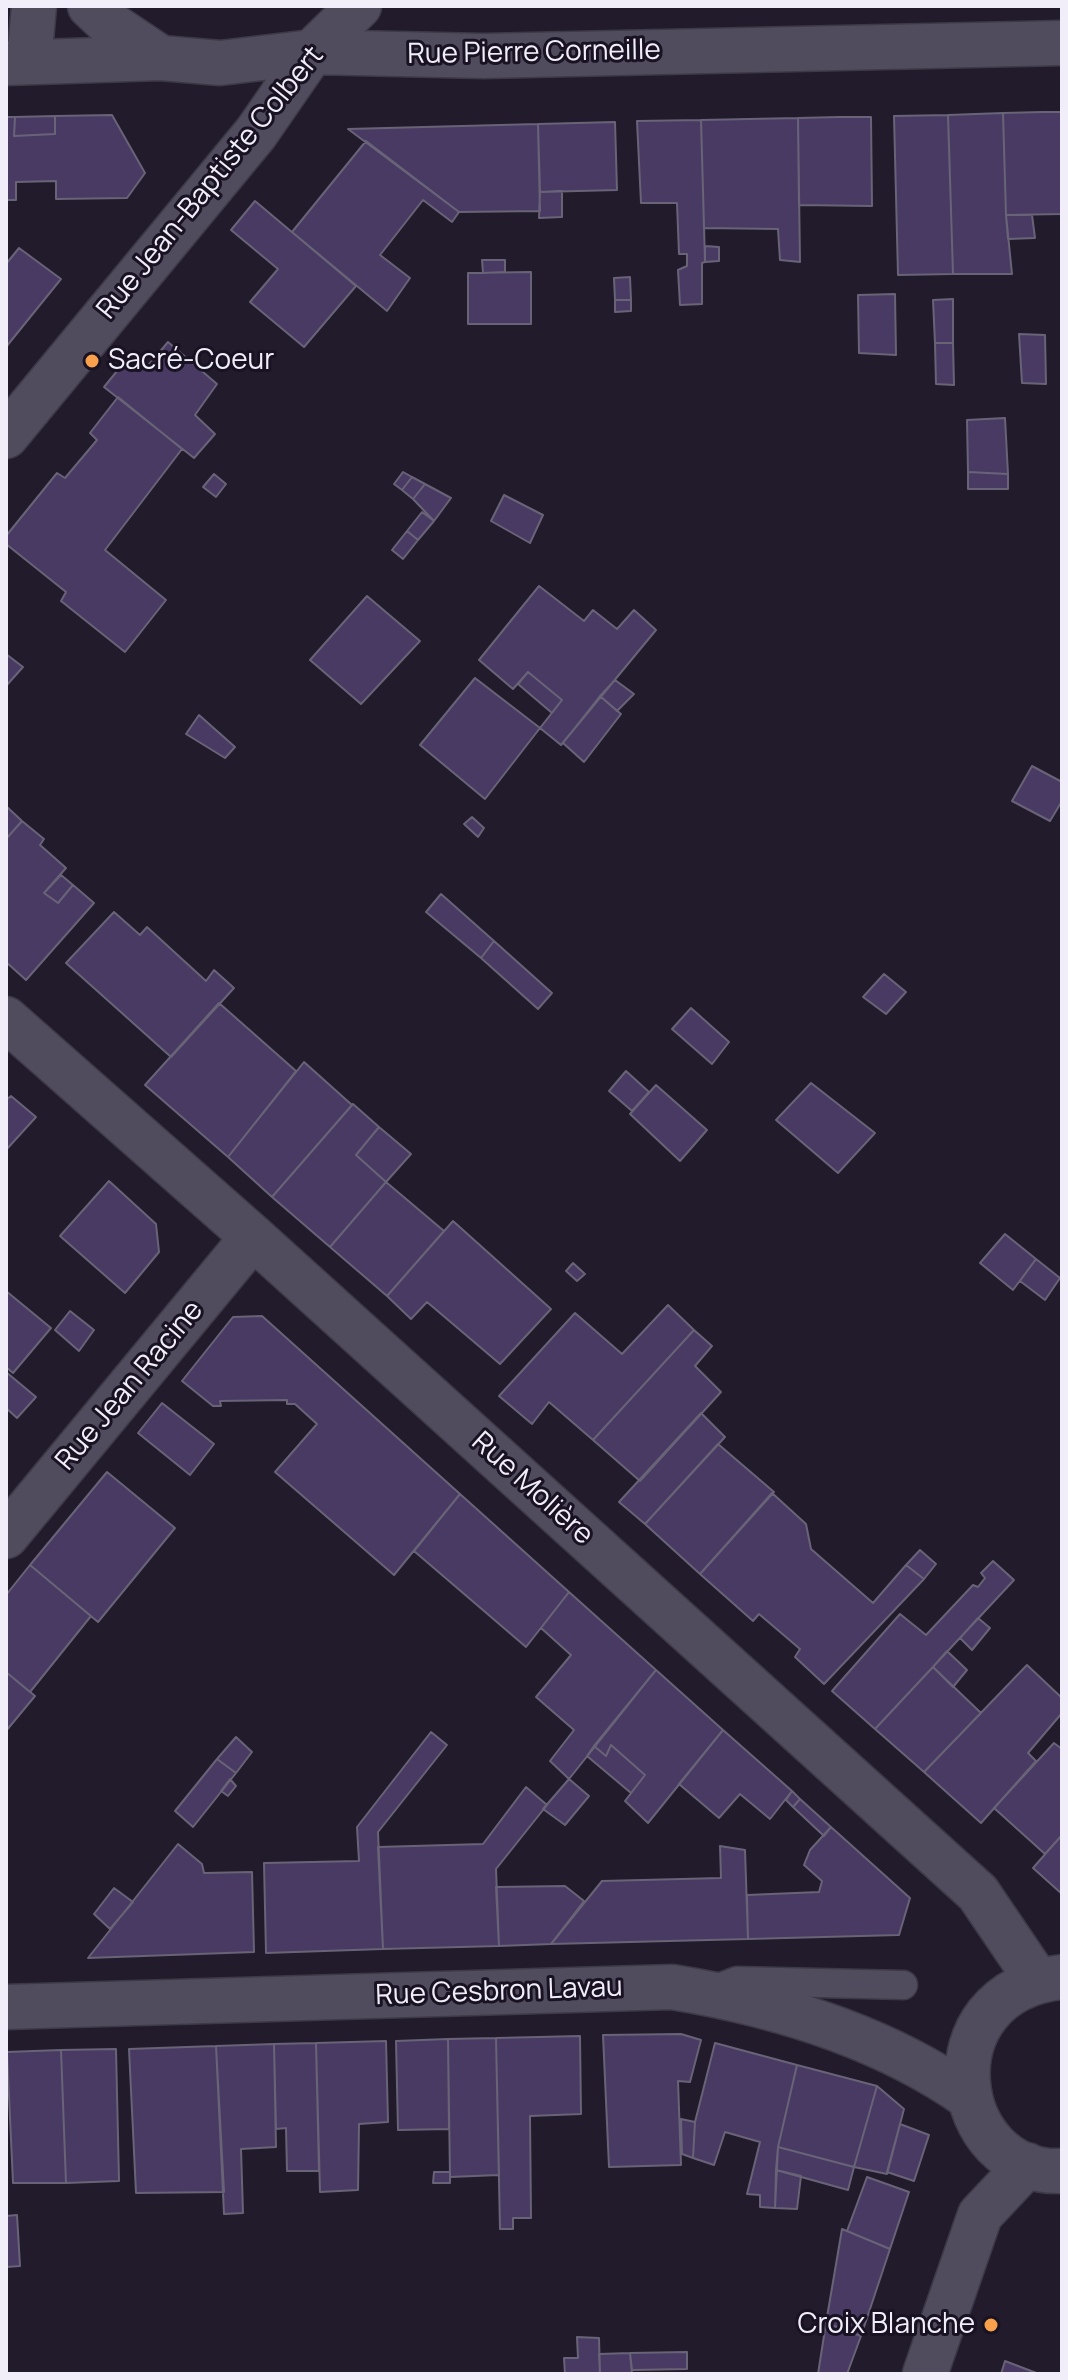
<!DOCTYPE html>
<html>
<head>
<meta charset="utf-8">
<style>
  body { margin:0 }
  #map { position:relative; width:1068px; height:2380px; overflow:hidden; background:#211b2c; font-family:Manrope,sans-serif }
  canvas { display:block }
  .frame { position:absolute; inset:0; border:8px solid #f1edf9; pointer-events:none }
</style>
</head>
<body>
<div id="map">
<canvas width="1068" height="2380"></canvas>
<div class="frame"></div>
</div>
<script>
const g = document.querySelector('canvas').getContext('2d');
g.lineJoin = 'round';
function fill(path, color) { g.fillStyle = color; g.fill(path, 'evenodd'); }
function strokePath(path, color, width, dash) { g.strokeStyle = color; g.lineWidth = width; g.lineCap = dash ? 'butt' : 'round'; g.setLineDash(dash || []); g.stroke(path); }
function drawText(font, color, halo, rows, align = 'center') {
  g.font = font + ' Manrope,sans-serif'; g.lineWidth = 6; g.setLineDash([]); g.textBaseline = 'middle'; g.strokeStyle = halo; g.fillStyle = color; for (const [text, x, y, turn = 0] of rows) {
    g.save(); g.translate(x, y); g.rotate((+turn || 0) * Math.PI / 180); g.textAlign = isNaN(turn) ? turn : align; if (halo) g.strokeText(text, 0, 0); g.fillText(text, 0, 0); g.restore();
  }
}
const building = new Path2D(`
  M1042,112h20v102l-56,1 -3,-102z
  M1003,113l3,102 6,59h-59l-5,-159z
  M112,115l33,58 -18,25 -71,1v-18l-40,1v18h-10v-83h9l-1,19 41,-2v-18z
  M948,115l5,159 -55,1 -4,-159z
  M55,116v18l-41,2 1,-19z
  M839,117h32l1,89 -73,-1 -1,-87z
  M798,118l2,144 -20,-2 -2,-31 -74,-1 -3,-108z
  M701,120l4,142 -3,1v41l-22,1 -2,-35 9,-4v-12h-8l-2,-51h-36l-4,-82z
  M615,122l2,68 -77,2 -2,-68z
  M538,124l2,87 -81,1 -111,-83z
  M366,141l93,71 -7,10 -29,-22 -43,55 30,23 -23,33 -95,-79z
  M562,191v26l-23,1 1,-26z
  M255,201l101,85 -52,61 -54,-45 28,-33 -47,-39z
  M1006,215h26l3,23 -27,1z
  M705,246l14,1v14l-14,1z
  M19,248l42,31 -55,68v-83z
  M482,260h23v12l-22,1z
  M531,272v52h-63v-51z
  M630,277l1,23h-16l-1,-22z
  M895,294l1,61 -37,-2 -1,-58z
  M953,299v44h-18l-2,-43z
  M615,300h16v11l-16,1z
  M1019,334l26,1 1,49 -24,-1z
  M168,342l49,42 -22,31 20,19 -21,24 -90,-71 27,-33 15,14z
  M935,343h18l1,42 -18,-1z
  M118,397l64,52 -77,101 61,50 -41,52 -64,-51 5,-9 -60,-48v-8l51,-63 8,5 32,-38 -7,-7z
  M1005,418l3,56 -40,-2 -1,-52z
  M403,472l9,5 -10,13 -8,-6z
  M968,472l40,2v15h-40z
  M214,474l12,10 -10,13 -13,-10z
  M412,477l13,7 -12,15 -11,-9z
  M425,484l26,14 -17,23 -21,-22z
  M504,495l39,20 -13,28 -39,-22z
  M422,512l12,9 -16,19 -11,-9z
  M407,531l11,9 -15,19 -11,-9z
  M539,586l45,35 9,-11 24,19 17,-19 22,20 -95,115 -21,-17 22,-28 -34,-28 -15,17 -34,-29z
  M367,596l53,45 -59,63 -51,-44z
  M6,654l17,13 -17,19z
  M528,672l34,28 -10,13 -34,-29z
  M475,678l65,50 -55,71 -65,-54z
  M615,680l19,14 -17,17 -17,-15z
  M600,696l21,18 -37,48 -21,-19z
  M199,715l36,32 -10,11 -39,-24z
  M1032,766l30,16v19l-12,20 -38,-20z
  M6,806l16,15 -16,18z
  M472,817l12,11 -6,9 -14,-13z
  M22,821l22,18 -4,6 26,23 -22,25 14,10 15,-18 21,18 -68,77 -20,-18v-123z
  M61,875l12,10 -15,18 -14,-10z
  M441,894l53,47 -13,17 -55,-46z
  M114,912l26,23 7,-8 59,54 8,-11 20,18 -63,69 -105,-94z
  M494,941l58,52 -14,16 -57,-51z
  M884,974l22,18 -20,22 -23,-17z
  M219,1003l77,68 -68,86 -83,-72z
  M691,1008l38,34 -17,22 -40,-35z
  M304,1062l48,43 -80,92 -44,-40z
  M626,1071l23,21 -17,19 -23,-20z
  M811,1083l64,50 -37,40 -62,-53z
  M656,1085l51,45 -27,31 -50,-47z
  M11,1096l25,21 -30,33v-50z
  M353,1104l26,23 -23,28 30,27 -56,65 -58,-50z
  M379,1127l32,27 -25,28 -30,-27z
  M109,1181l47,43 3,28 -34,41 -65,-57z
  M386,1182l58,49 -57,65 -57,-49z
  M453,1221l98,88 -51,55 -73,-62 -16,17 -24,-23z
  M1005,1234l31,25 -23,31 -33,-27z
  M1036,1259l24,19 -15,22 -25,-19z
  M573,1263l12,11 -8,7 -11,-10z
  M6,1291l45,37 -38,45 -7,-6z
  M668,1305l26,25 -101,110 -44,-38 -17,22 -33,-28 76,-83 47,41z
  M70,1311l24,19 -15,21 -24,-21z
  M262,1316l198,178 -66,81 -119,-103 42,-48 -22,-20h-8v-4l-67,1 1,5h-8l-31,-25 51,-64z
  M694,1330l18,16 -17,20 26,26 -81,89 -47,-41z
  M6,1372l30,25 -19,21 -11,-10z
  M162,1403l52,41 -24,31 -52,-42z
  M701,1413l24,24 -80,87 -26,-22z
  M718,1444l56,48 -74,82 -55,-50z
  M107,1472l68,56 -77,94 -68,-57z
  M772,1493l34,31 5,25 62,54 33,-38 18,14 -100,105 -29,-27 5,-8 -41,-35 -6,7 -53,-47z
  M460,1494l109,98 -43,55 -112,-96z
  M920,1550l16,14 -12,15 -18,-14z
  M993,1561l21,19 -139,149 -43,-38 68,-77 26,21 47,-50 5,2 7,-9 -4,-5z
  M30,1565l61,51 -61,76 -24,-20v-77z
  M569,1592l87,78 -87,109 -19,-18 24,-31 -38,-33 35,-42 -30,-27z
  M978,1618l12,10 -18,22 -12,-12z
  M947,1651l20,19 -14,17 -20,-20z
  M1027,1665l35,33v15l-34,40 8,8 -55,62 -57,-51z
  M933,1667l48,46 -57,59 -49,-43z
  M656,1670l67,60 -75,93 -23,-22 20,-26 -34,-30 -5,11 -12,-10z
  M6,1672l29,24 -29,35z
  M723,1730l69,61 -22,28 -30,-25 -21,24 -40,-34z
  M431,1732l16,13 -69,87 5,117 -117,4 -2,-90 95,-2 -2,-34z
  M236,1737l16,15 -16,21 -19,-14z
  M1054,1743l8,6v86l-17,19 -51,-46z
  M611,1745l34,30 -14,18 -44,-37 7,-10 12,10z
  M217,1759l19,14 -43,54 -18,-16z
  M230,1779l6,7 -8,10 -7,-5z
  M569,1779l20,17 -24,29 -22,-16z
  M526,1787l21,18 -51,64 3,77 -116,3 -5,-102 105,-3z
  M792,1791l8,8 -7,8 -7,-7z
  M800,1799l31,28 -7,9 -31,-29z
  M831,1827l79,71 -11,37 -151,4 -1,-44 72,-3 3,-11 -18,-16 6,-15z
  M1062,1835v59l-29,-26z
  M178,1844l24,20 2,9 48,-1 2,80 -166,6z
  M720,1846l25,4 3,89 -197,5 51,-63 119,-3z
  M565,1886l19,15 -33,43 -52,2 -3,-59z
  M114,1888l19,14 -23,27 -16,-15z
  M681,2034l20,6 -11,42 -12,-1 3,84 -72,2 -6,-132z
  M580,2036l1,78 -51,2 1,102h-18v11h-13l-4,-191z
  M496,2038l3,137 -49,2 -2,-138z
  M448,2039l1,90 -51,1 -2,-89z
  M386,2041l2,81 -29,2 -1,66 -38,2 -4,-149z
  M316,2043l3,128h-32l-1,-43 -10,1 -2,-85z
  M715,2043l82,22 -19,82 -3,61 -15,-1v-12l-13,-1 13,-52 -35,-10 -11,33 -21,-7 2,-36z
  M274,2044l2,103 -35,2 2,64 -19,1 -8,-168z
  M216,2046l8,146 -88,1 -7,-144z
  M116,2049l3,132 -53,2 -5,-133z
  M61,2050l5,133h-53l-6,-131z
  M797,2065l80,21 -23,81 -76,-20z
  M877,2086l27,23 -17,65 -33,-7z
  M681,2119l14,3 -2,36 -11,-4z
  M900,2124l29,11 -15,46 -27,-9z
  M778,2147l76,20 -6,23 -72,-20z
  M776,2170l25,6 -4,33 -22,-1z
  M434,2172h16v11h-17z
  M867,2177l42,15 -19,57 -43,-18z
  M17,2215l3,51 -14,1v-51z
  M842,2229l48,20 -29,87 -35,-13z
  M826,2323l35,13 -14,38h-29z
  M577,2337l22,1 1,36h-35l-1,-16h14z
  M687,2352v17l-55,1 -2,-17z
  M630,2353l2,21h-32l-1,-20z
  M1005,2361l34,13h-38z`);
fill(building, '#493a63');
strokePath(building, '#696377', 2);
const lane = new Path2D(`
  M719,1988l18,-7 166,4`);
const street = new Path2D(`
  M90,6l17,16 54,36
  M29,62l5,-56
  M6,63l155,-5 59,5 92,-11 172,4 578,-13
  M6,436l250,-303 56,-81 47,-46
  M6,1019l247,218 725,656 59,87
  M6,1536l247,-299
  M1062,1977c-139,15 -112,199 0,194
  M6,2007l666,-20c104,17 209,48 297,110
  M925,2374l55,-159 47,-50`);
strokePath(lane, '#3e3946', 31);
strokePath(street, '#3e3946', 47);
strokePath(lane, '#514b5e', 28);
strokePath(street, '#514b5e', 44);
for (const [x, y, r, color] of [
  [92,361,8,"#f9a04d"],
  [991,2325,8,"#f9a04d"]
]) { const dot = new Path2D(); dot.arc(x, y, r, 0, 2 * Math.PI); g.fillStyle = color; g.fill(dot); strokePath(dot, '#181222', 3); }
drawText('28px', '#f1edf9', '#181222', [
  ["Rue Pierre Corneille",534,53,-1],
  ["Rue Jean-Baptiste Colbert",211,183,-51],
  ["Rue Jean Racine",130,1386,-50],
  ["Rue Molière",532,1489,42],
  ["Rue Cesbron Lavau",499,1992,-2]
]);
drawText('28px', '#f1edf9', '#181222', [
  ["Sacré-Coeur",108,361],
  ["Croix Blanche",975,2325,"right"]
], 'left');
</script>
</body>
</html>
